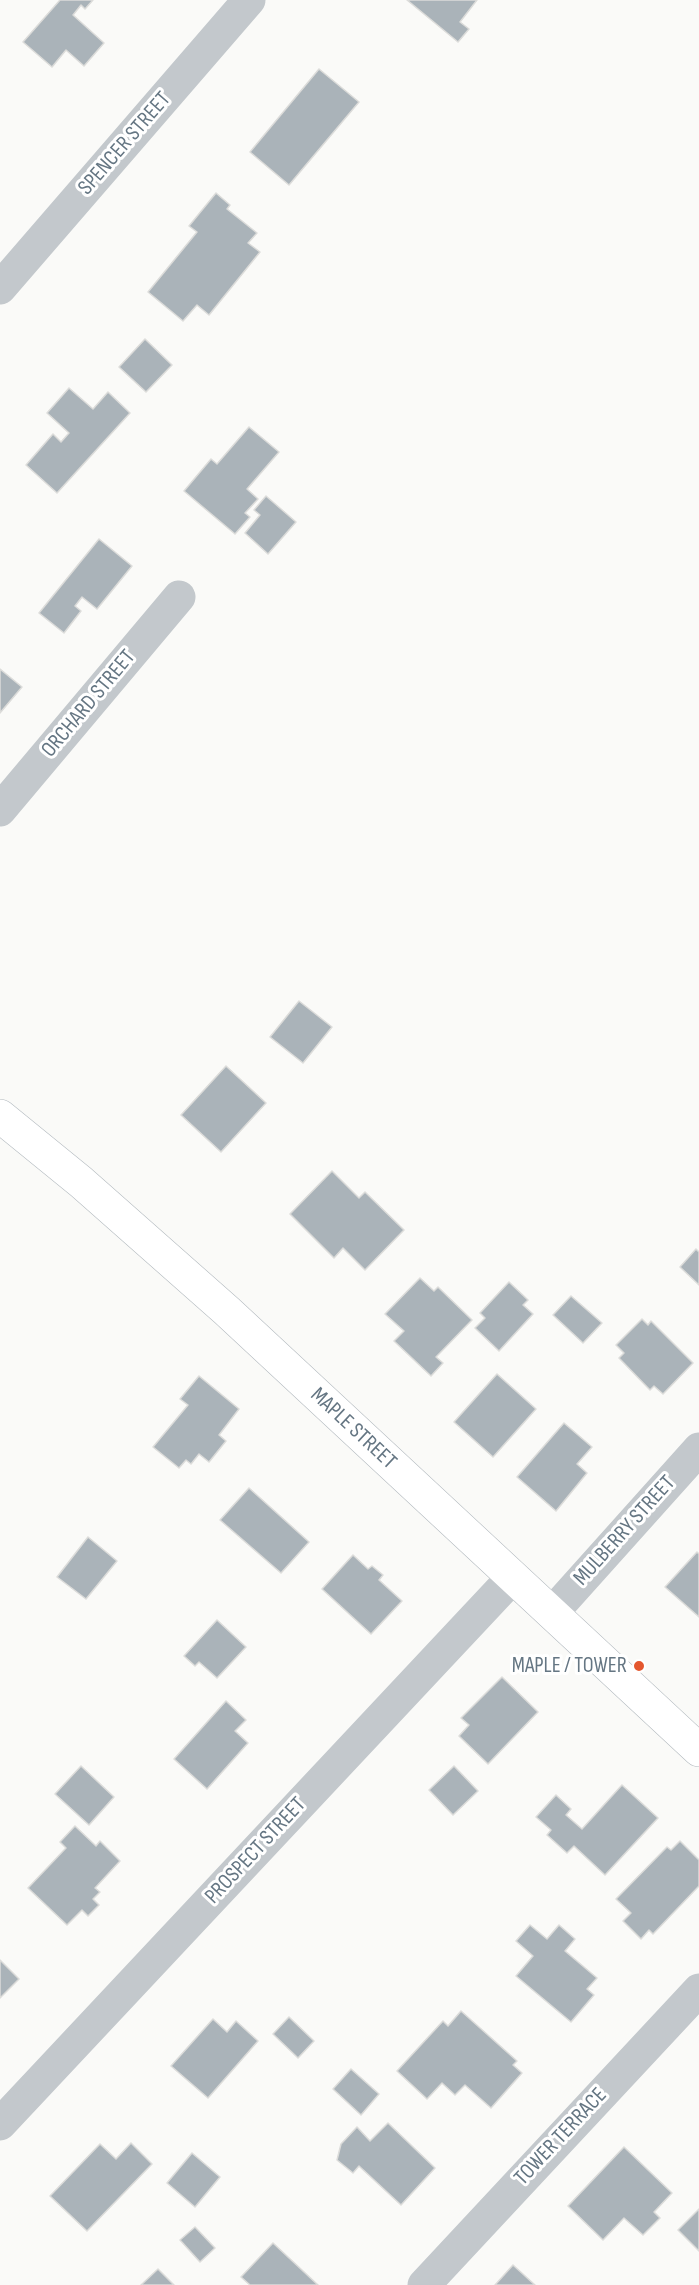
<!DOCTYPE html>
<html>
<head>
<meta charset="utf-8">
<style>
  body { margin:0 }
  canvas { display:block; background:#fafaf8 }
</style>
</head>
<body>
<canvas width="699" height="2285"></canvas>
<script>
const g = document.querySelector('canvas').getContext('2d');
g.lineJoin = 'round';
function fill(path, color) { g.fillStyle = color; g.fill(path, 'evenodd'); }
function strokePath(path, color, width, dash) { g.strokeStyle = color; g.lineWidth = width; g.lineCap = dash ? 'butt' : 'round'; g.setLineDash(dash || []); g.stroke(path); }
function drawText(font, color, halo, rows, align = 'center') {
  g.font = font + ' "Sofia Sans Condensed",sans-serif'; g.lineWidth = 6; g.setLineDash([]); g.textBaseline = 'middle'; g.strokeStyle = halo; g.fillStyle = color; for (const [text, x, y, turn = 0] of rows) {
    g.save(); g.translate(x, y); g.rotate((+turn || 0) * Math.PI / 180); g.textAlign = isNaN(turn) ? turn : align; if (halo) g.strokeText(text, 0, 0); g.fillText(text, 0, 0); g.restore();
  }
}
const building = new Path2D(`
  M60,0h33l-8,9 -4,-4 -8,10 31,28 -20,23 -18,-16 -14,17 -29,-25z
  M407,0h70l-17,22 9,7 -11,13z
  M319,69l40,33 -70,83 -39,-33z
  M216,193l14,12 -3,4 30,24 -9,10 12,9 -51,63 -12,-10 -14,16 -35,-29 49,-60 -8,-6z
  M145,339l27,26 -26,27 -27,-25z
  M69,388l24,21 15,-17 22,21 -73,80 -31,-28 27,-31 8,8 8,-9 -22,-20z
  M249,427l30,25 -32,37 11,10 -13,14 5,4 -15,17 -51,-43 27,-32 6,5z
  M266,496l30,26 -28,32 -23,-21 15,-18 -6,-5z
  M99,539l33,27 -35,43 -15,-12 -7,9 6,5 -17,22 -25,-20z
  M0,669l22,18 -22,26z
  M299,1001l33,26 -29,36 -33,-26z
  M226,1066l40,37 -45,49 -40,-37z
  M332,1171l27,27 6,-6 39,38 -39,40 -22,-22 -9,10 -44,-44z
  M696,1249l3,3v33l-19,-18z
  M420,1278l14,13 4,-4 34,33 -36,37 7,6 -12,13 -37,-35 10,-10 -19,-17z
  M509,1282l19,18 -5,5 10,9 -34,37 -24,-23 10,-10 -5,-5z
  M571,1296l31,27 -19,20 -30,-28z
  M642,1319l6,6 3,-4 42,42 -30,31 -9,-8 -4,4 -31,-32 5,-5 -8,-8z
  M497,1374l39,35 -43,48 -39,-35z
  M199,1376l40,33 -20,26 7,6 -17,21 -10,-8 -8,10 -5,-4 -7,8 -26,-21 35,-42 -8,-6z
  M564,1423l28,24 -15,17 10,9 -31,38 -39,-34z
  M249,1488l60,54 -28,31 -61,-53z
  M88,1537l29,24 -31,38 -29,-22z
  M697,1552l2,2v63l-34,-30z
  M353,1555l15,14 4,-3 11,9 -4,5 23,21 -31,33 -49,-45z
  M217,1620l29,27 -29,31 -18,-16 -4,4 -11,-10z
  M502,1677l36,35 -50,52 -29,-28 10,-11 -8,-7z
  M226,1701l20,19 -11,11 13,12 -41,46 -33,-30z
  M81,1766l33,31 -25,28 -34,-31z
  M454,1766l24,25 -25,24 -24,-25z
  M622,1785l36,33 -53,57 -31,-29 -7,7 -20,-18 4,-5 -15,-13 20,-22 15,14 -5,6 16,14z
  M75,1826l21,20 4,-5 20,20 -25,27 5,4 -7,7 6,6 -11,11 -6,-6 -15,15 -39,-37 38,-40 -6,-6z
  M680,1841l19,19v26l-46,48 -4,-4 -8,9 -18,-18 8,-8 -15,-14 51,-52 4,3z
  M530,1925l17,14 12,-14 16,14 -10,12 32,27 -10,11 7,6 -23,27 -55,-46 17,-20 -17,-15z
  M0,1960l19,19 -19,19z
  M461,2011l56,50 -4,4 9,8 -31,35 -26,-23 -10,10 -13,-12 -15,16 -30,-28 46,-50 5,5z
  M289,2017l25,24 -16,17 -25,-24z
  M213,2019l14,13 9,-11 22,20 -50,57 -37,-32z
  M351,2069l28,25 -18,21 -28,-26z
  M388,2123l47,45 -34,37 -42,-39 -6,7 -16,-13 4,-16 16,-17 13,14z
  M131,2143l21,21 -65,67 -37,-35 50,-52 16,15z
  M624,2147l48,46 -18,19 6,6 -17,17 -19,-17 -21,22 -35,-34z
  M192,2153l28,24 -25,30 -28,-24z
  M699,2209v42l-21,-21z
  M195,2227l20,21 -15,14 -20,-22z
  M273,2243l45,42h-68l-9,-8z
  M513,2265l22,20h-40z
  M158,2269l16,16h-33z`);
fill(building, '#aab3b9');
strokePath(building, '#dcdcda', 1.5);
const secondary = new Path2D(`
  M0,1116l81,66 146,129 472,439`);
strokePath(secondary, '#b3babf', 34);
strokePath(new Path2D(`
  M0,288l249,-288
  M0,810l179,-213
  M552,1613l147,-164
  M0,2124l513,-547
  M424,2285l275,-295`), '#c3c8cc', 33);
strokePath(secondary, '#fff', 33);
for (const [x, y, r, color] of [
  [639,1666,6,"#e4572e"]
]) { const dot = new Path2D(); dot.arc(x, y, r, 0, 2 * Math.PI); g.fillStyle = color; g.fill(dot); strokePath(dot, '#fff', 2); }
drawText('22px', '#657683', '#fff', [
  ["SPENCER STREET",125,144,-49],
  ["ORCHARD STREET",89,704,-50],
  ["MAPLE STREET",353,1429,43],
  ["MULBERRY STREET",625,1531,-48],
  ["PROSPECT STREET",256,1851,-47],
  ["TOWER TERRACE",561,2137,-47]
]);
drawText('22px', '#657683', '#fff', [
  ["MAPLE / TOWER",627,1666]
], 'right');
</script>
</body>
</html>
